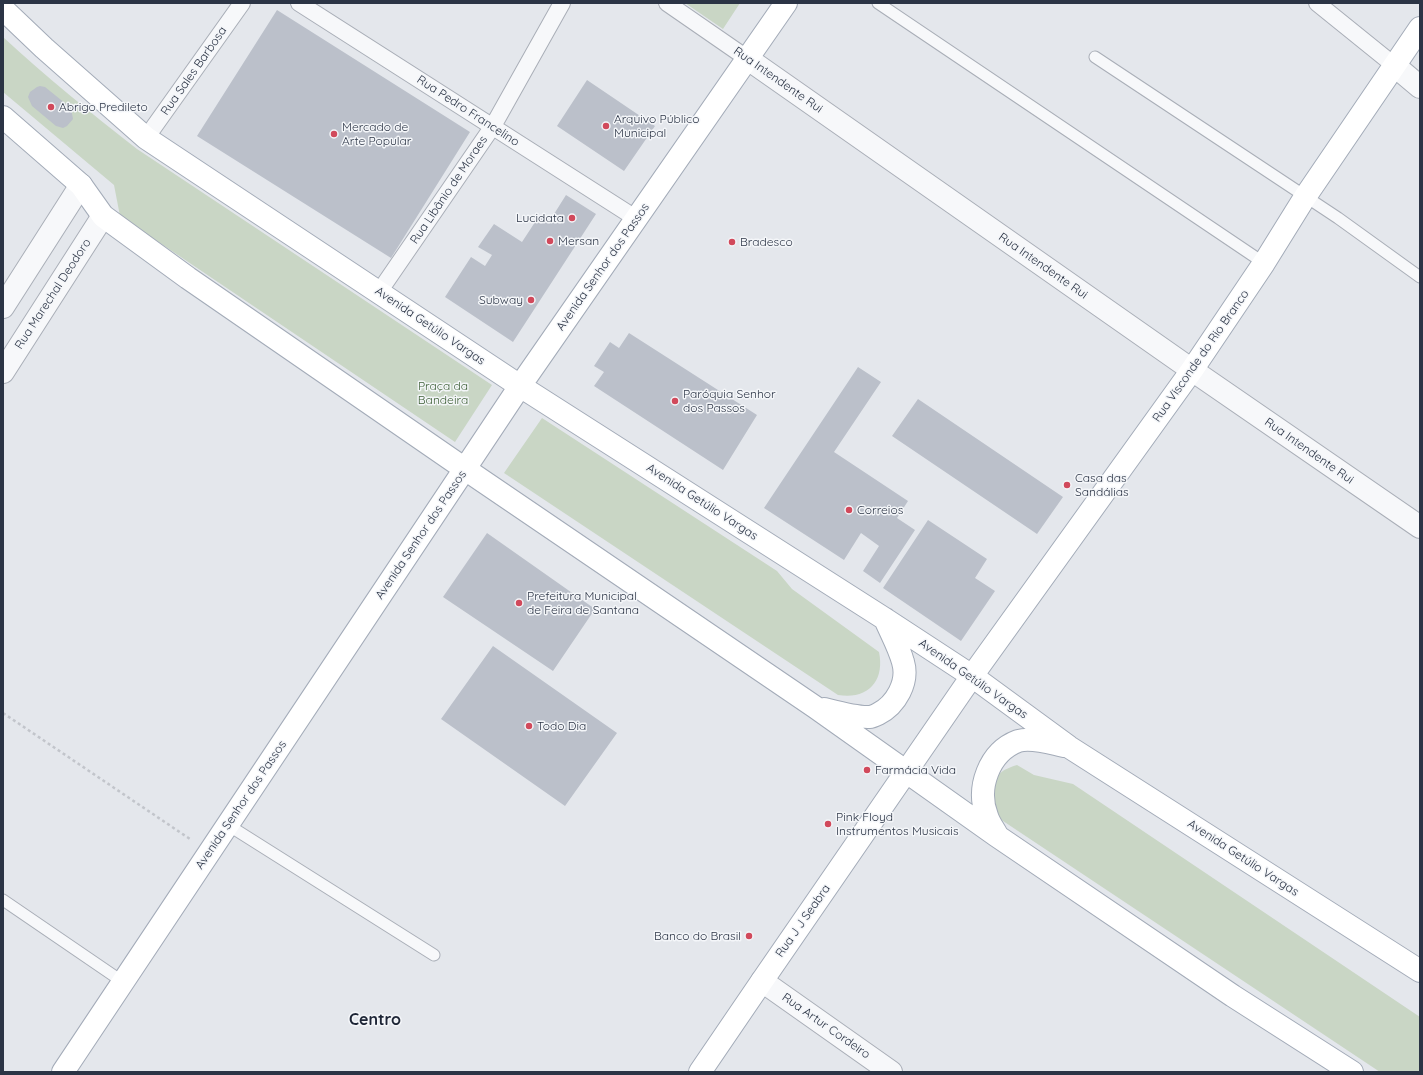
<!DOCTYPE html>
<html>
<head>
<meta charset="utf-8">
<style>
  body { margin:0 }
  #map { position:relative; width:1423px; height:1075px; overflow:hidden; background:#e4e7ec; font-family:Quicksand,sans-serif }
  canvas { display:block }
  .frame { position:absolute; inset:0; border:4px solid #2b3445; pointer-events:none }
</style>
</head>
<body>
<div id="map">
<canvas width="1423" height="1075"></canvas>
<div class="frame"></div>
</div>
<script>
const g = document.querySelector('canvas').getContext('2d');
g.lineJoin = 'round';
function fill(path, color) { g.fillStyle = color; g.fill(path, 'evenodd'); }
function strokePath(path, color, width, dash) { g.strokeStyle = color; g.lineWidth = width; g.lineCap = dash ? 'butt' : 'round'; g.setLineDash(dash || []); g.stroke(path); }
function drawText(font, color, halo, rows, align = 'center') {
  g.font = font + ' Quicksand,sans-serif'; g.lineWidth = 3; g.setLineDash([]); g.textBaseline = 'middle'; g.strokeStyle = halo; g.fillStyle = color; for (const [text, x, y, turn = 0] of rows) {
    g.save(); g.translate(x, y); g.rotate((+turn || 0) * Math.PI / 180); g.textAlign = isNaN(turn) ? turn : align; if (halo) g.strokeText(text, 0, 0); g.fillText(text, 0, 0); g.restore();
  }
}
fill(new Path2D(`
  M685,3h55l-17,26z
  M3,37c43,40 88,76 134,112l355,236 -37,57 -335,-226 -6,-31 -111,-93z
  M542,418l235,153 15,18 87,63c6,29 -11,48 -41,43l-334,-222z
  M1017,765l17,10 39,9 347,233v55h-40l-377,-251c-8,-8 -10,-14 -10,-25 1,-20 5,-25 24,-31z`), '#c9d6c5');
fill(new Path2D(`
  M277,10l193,122 -79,126 -194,-122z
  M587,80l68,46 -31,45 -67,-45z
  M40,86l5,1 26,21 2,11 -6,7 -4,2 -7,-2 -24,-20 -4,-9 2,-5 7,-5z
  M566,195l30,19 -35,54 -48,74 -68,-45 26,-40 14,9 7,-11 -14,-8 16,-23 28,18 17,-26 10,6z
  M629,333l128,82 -34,55 -129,-84 10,-14 -10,-6 16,-24 9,6z
  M858,367l23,15 -47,70 74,49 -11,17 18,12 -35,53 -17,-12 16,-25 -18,-13 -17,27 -80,-52z
  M918,399l145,98 -26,37 -145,-98z
  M928,520l59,39 -12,19 20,13 -34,50 -78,-53z
  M487,533l108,76 -42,62 -110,-74z
  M493,646l124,87 -52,73 -124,-87z`), '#bbc0ca');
const service = new Path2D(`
  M878,3l386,260
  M1095,57l243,161 82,59
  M228,825l206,130
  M3,900l120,82`);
const pedestrian = new Path2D(`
  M299,3l338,216
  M667,3l81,56
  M1317,3l78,63
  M146,138l96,-135
  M379,292l114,-166 69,-123`);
const tertiary = new Path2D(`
  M748,59l444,311 228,157
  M1395,66l25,21
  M3,307l78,-122
  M3,372l100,-156
  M762,981l129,91`);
const primary = new Path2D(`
  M3,9l41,39 102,90 374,248 365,233 87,57 97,71 351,224
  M3,117l78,68 22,31 85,62 277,191 350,238 182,129 236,160 119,76
  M824,709c12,3 33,9 46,8 2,0 6,-2 8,-3 18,-9 31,-32 25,-52 -4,-15 -12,-29 -18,-43
  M997,835c-3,-6 -8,-12 -10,-19 -11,-28 2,-64 31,-75 14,-4 32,2 46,5
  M63,1072l457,-686 266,-383
  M700,1072l62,-91 210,-305 220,-306 72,-107 41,-66 115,-169`);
strokePath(service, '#a9aeb7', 13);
strokePath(pedestrian, '#a9aeb7', 18);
strokePath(tertiary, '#a9aeb7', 24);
strokePath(primary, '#a3abb8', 24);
strokePath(new Path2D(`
  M3,713l187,126`), '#c2c5cb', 2.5, [3, 3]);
strokePath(service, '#f7f8fa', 11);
strokePath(pedestrian, '#f7f8fa', 16);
strokePath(tertiary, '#f7f8fa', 22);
strokePath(primary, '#fff', 22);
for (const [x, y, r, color] of [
  [51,107,4,"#d1495b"],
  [606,126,4,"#d1495b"],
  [334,134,4,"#d1495b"],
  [572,218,4,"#d1495b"],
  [550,241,4,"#d1495b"],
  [732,242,4,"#d1495b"],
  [531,300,4,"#d1495b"],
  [675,401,4,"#d1495b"],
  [1067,485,4,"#d1495b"],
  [849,510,4,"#d1495b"],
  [519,603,4,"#d1495b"],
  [529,726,4,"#d1495b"],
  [867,770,4,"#d1495b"],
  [828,824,4,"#d1495b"],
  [749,936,4,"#d1495b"]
]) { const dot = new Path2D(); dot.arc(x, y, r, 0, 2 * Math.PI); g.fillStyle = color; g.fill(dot); strokePath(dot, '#f4f6f9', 1.5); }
drawText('12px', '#2b3445', '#f4f6f9', [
  ["Rua Sales Barbosa",194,71,-55],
  ["Rua Intendente Rui",778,80,35],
  ["Rua Pedro Francelino",468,111,33],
  ["Rua Libânio de Moraes",449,190,-56],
  ["Rua Intendente Rui",1043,266,35],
  ["Avenida Senhor dos Passos",603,267,-55],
  ["Rua Marechal Deodoro",53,294,-57],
  ["Avenida Getúlio Vargas",430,326,34],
  ["Rua Visconde do Rio Branco",1201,356,-55],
  ["Rua Intendente Rui",1309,451,35],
  ["Avenida Getúlio Vargas",702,502,33],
  ["Avenida Senhor dos Passos",421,535,-56],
  ["Avenida Getúlio Vargas",973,679,35],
  ["Avenida Senhor dos Passos",241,805,-56],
  ["Avenida Getúlio Vargas",1243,858,33],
  ["Rua J J Seabra",803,921,-55],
  ["Rua Artur Cordeiro",826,1026,35]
]);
drawText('12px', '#2b3445', '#f4f6f9', [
  ["Abrigo Predileto",59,107],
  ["Arquivo Público",614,119],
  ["Municipal",614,133],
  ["Mercado de",342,127],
  ["Arte Popular",342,141],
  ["Lucidata",564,218,"right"],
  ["Mersan",558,241],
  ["Bradesco",740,242],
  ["Subway",523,300,"right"],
  ["Paróquia Senhor",683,394],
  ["dos Passos",683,408],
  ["Casa das",1075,478],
  ["Sandálias",1075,492],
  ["Correios",857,510],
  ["Prefeitura Municipal",527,596],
  ["de Feira de Santana",527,610],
  ["Todo Dia",537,726],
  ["Farmácia Vida",875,770],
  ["Pink Floyd",836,817],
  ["Instrumentos Musicais",836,831],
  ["Banco do Brasil",741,936,"right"]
], 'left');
drawText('12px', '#3f6138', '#f4f6f9', [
  ["Praça da",443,386],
  ["Bandeira",443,400]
]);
drawText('bold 16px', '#1d2536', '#f4f6f9', [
  ["Centro",375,1020]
]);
</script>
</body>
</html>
